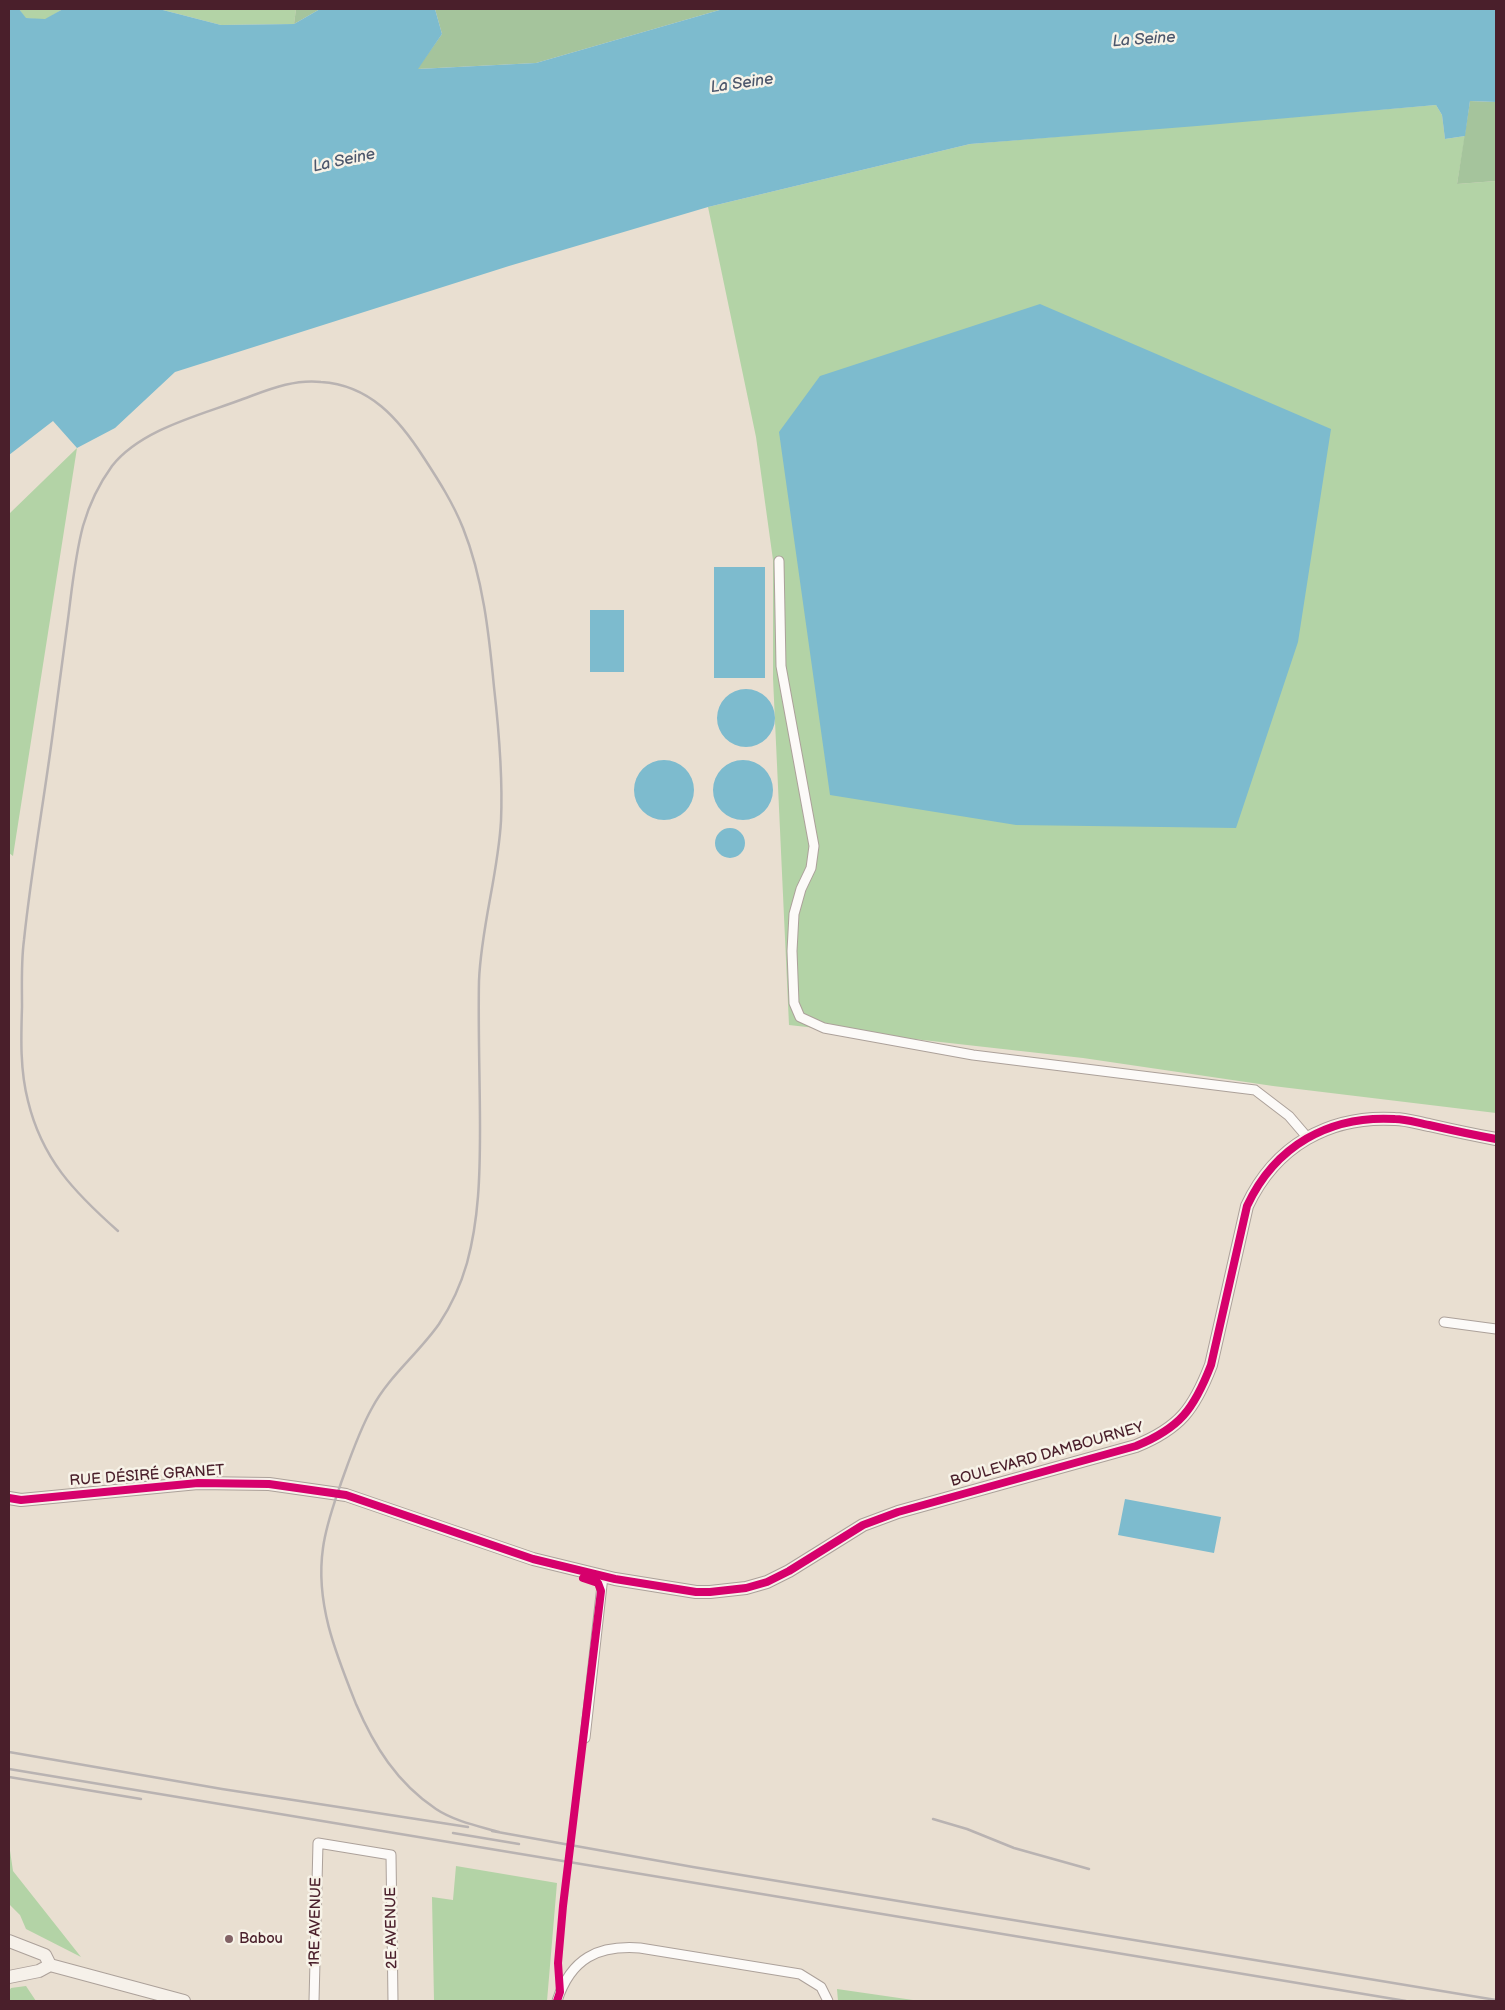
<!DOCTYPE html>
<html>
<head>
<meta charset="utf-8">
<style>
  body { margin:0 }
  #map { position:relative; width:1505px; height:2010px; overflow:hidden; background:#e9dfd1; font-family:"Balsamiq Sans",sans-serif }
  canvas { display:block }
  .frame { position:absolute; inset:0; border:10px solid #4a1f2b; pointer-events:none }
</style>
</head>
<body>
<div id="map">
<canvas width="1505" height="2010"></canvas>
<div class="frame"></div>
</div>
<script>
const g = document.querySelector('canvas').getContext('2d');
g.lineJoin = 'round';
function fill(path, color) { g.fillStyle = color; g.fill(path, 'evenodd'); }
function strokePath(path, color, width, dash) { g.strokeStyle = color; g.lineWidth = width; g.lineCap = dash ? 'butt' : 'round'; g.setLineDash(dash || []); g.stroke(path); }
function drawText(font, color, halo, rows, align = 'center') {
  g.font = font + ' "Balsamiq Sans",sans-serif'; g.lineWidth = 5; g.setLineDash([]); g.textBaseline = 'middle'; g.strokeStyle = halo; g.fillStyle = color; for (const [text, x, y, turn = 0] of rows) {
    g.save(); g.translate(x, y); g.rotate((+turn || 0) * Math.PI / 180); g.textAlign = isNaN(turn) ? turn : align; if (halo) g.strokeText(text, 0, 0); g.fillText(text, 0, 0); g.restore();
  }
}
fill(new Path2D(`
  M19,9h44l-18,11 -20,-2z
  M159,9h137l-2,15 -73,1z
  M1436,105l6,10 3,24 20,-3 -8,48 39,-3v932l-223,-27 -190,-28 -294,-33 -16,-347v-118l-17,-123 -48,-230 262,-63z
  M77,448l-64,408 -4,-3v-339z
  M9,1844l4,27 68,86 -55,-28 -6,-14 -11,-11z
  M456,1866l101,17 -10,118h-113l-2,-104 21,3z
  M26,1986l10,15h-27v-10l2,-3z
  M837,1989l83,12h-82z`), '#b3d3a6');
fill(new Path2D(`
  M296,9h24l-26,15z
  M435,9h288l-187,54 -119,6 25,-35z
  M1470,101l26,1v79l-39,3z`), '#a5c49c');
fill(new Path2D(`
  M9,9h10l7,9 19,1 18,-10h96l62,16 73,-1 26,-15h115l7,25 -24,35 118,-6 187,-54h773v93l-26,-1 -5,35 -20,3 -3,-24 -6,-10 -239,21 -227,18 -262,63 -199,59 -334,106 -60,56 -38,20 -24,-27 -44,34z
  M1040,304l291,125 -33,213 -62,186 -220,-3 -186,-30 -51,-363 41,-56z
  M714,567h51v111h-51z
  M590,610h34v62h-34z
  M717 718a29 29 0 1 1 58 0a29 29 0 1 1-58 0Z
  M713 790a30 30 0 1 1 60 0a30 30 0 1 1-60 0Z
  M634 790a30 30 0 1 1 60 0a30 30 0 1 1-60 0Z
  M715 843a15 15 0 1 1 30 0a15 15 0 1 1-30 0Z
  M1125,1499l96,18 -7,36 -96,-18z`), '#7dbbce');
const street = new Path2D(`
  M779,561l2,105 33,180 -3,22 -10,21 -7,25 -2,37 2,52 6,14 24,11 149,27 282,35 34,26 18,21
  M1444,1322l52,7
  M585,1738l18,-162
  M314,2001l4,-158 73,12 2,146
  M557,2001c14,-43 41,-56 83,-53l160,26 21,13 7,14`);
const secondary = new Path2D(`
  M9,1498l12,2 177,-17 71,1 77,11 187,64 82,20 81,13h14l36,-4 21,-6 22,-11 74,-46 35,-13 238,-66c44,-18 58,-37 75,-81l36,-159c28,-60 82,-91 148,-87 11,0 23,4 34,6 22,5 45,10 67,14
  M9,1941l36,14 5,10
  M9,1977l30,-6 11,-6 134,36`);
strokePath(street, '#aca19a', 11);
strokePath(secondary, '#aca19a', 14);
strokePath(street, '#fcfaf8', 9);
strokePath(secondary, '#f6f1ea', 12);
strokePath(new Path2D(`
  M118,1231c-44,-39 -76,-72 -90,-130 -8,-31 -7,-63 -6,-94 0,-22 -1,-45 2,-67 7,-67 19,-134 28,-201 5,-40 11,-80 16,-120 4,-31 7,-63 15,-93 6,-21 16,-42 29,-60 29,-37 89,-51 131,-67 25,-9 50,-20 78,-17 49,3 78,37 103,76 15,23 29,45 39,70 20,50 26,106 31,159 5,44 9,89 7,134 -3,54 -20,106 -22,160 -1,49 1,99 1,148 0,45 -1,90 -13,134 -6,21 -16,43 -28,61 -21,30 -50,52 -67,84 -13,23 -22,50 -31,75 -7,21 -15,42 -18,65 -8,55 13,106 33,156 18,42 41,79 80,105 18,12 42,17 63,23
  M9,1752l213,37 246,38
  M9,1769l1397,232
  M9,1777l132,22
  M933,1819l34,10 47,19 75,21
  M492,1831l201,36 803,133
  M453,1833l66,11`), '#b9b3b2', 2.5);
strokePath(new Path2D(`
  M9,1498l12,2 177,-17 71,1 77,11 187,64 82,20 81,13h14l36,-4 21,-6 22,-11 74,-46 35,-13 238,-66c44,-18 58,-37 75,-81l36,-159c28,-60 82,-91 148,-87 11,0 23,4 34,6 22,5 45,10 67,14
  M557,2001l3,-9 -2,-29 5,-57 38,-315 -3,-8 -15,-5`), '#d6006c', 8);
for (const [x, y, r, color] of [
  [229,1939,5,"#826265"]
]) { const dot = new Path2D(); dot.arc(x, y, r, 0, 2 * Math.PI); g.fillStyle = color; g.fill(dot); strokePath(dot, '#f7f3e8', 2); }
drawText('15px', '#4a1f2b', '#f7f3e8', [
  ["BOULEVARD DAMBOURNEY",1047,1455,-16],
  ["RUE DÉSIRÉ GRANET",147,1476,-4],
  ["1RE AVENUE",316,1922,-89],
  ["2E AVENUE",392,1928,-91]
]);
drawText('15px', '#4a1f2b', '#f7f3e8', [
  ["Babou",239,1939]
], 'left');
drawText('italic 16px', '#4c576c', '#f7f3e8', [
  ["La Seine",1144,40,-4],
  ["La Seine",742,84,-8],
  ["La Seine",344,161,-12]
]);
</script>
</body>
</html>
